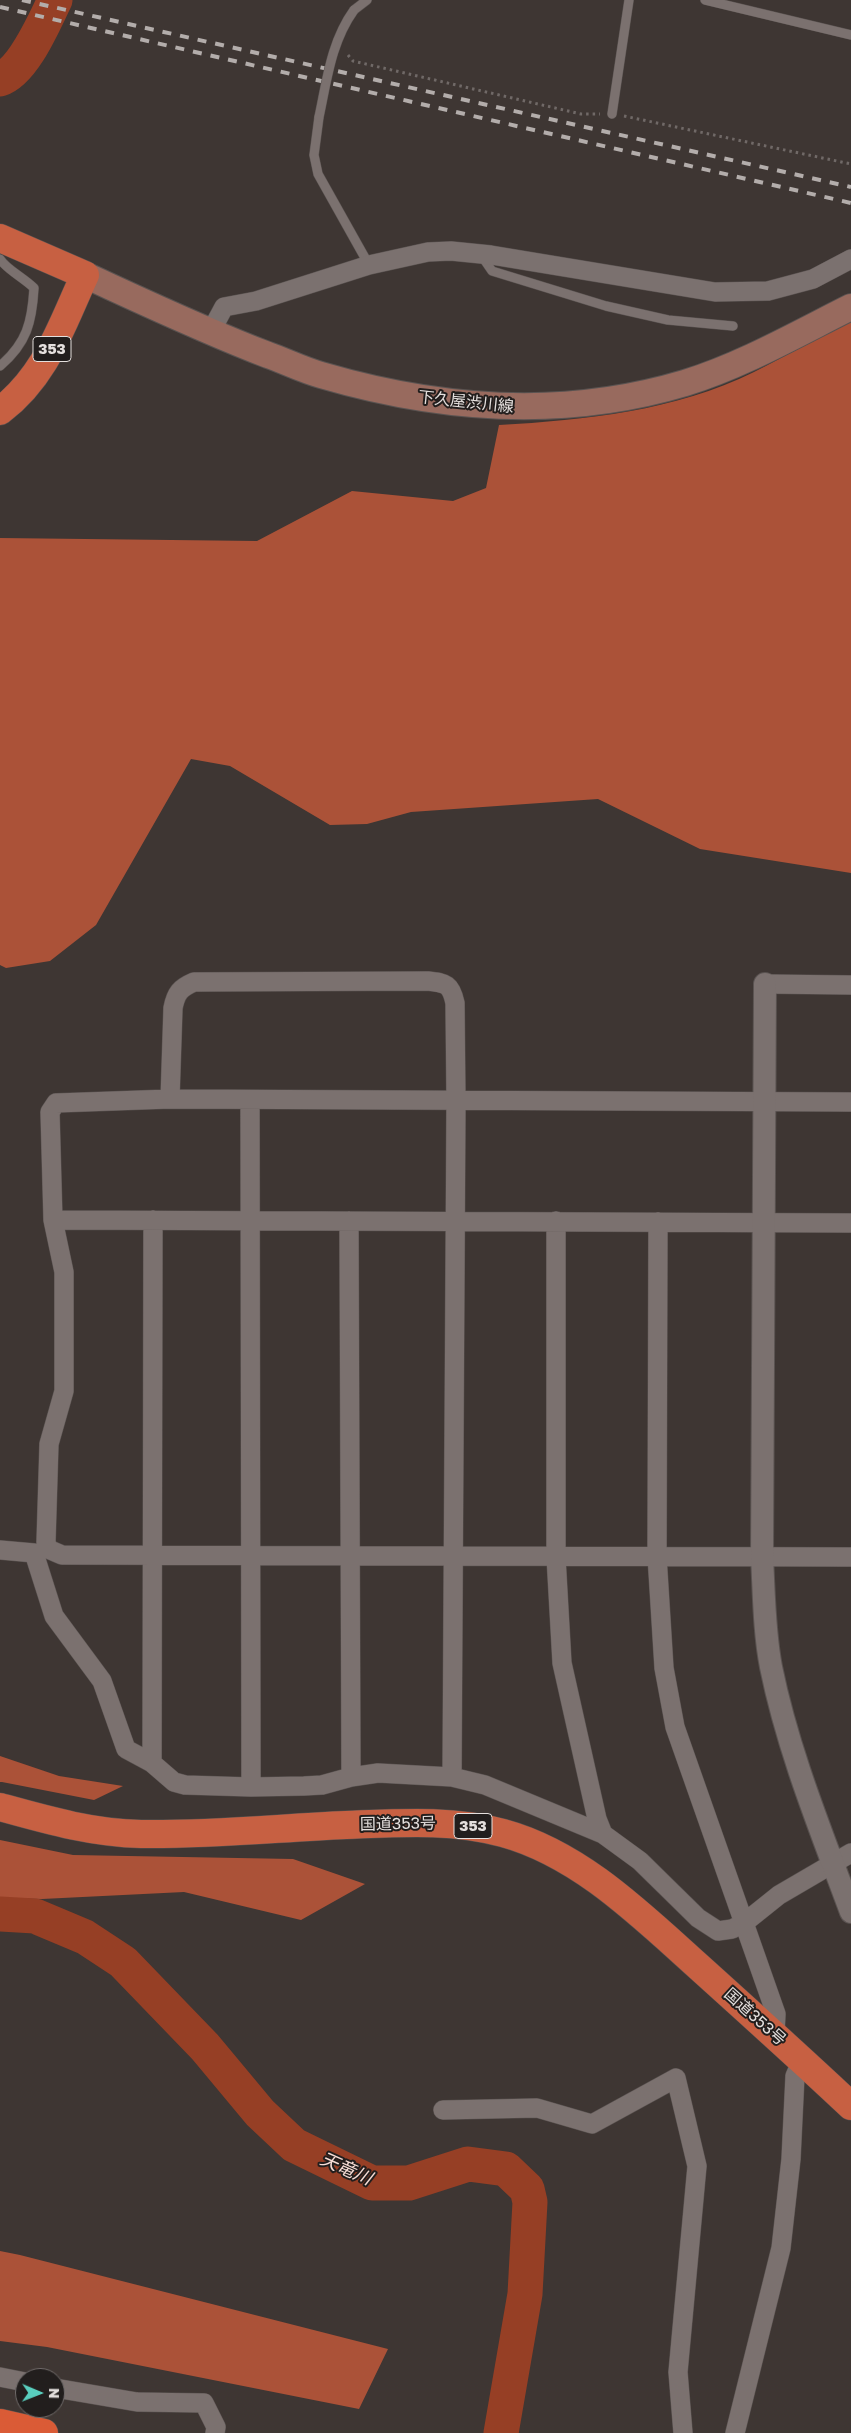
<!DOCTYPE html>
<html>
<head>
<meta charset="utf-8">
<style>
  body { margin:0 }
  #map { position:relative; width:851px; height:2433px; overflow:hidden; background:#3e3633; font-family:"Golos Text",sans-serif }
  canvas { display:block }
  .north { position:absolute; left:15px; top:2368px; width:50px; height:50px; box-sizing:border-box; background:#221e1d; border:1px solid #706b6a; border-radius:50%; rotate:91deg; font-size:14px; font-weight:700; line-height:20px; text-align:center; color:#e4dfdd }
  .north::after { content:''; display:block; margin:auto; width:18px; height:22px; background:#59cebe; clip-path:polygon(50% 0,100% 100%,50% 72%,0 100%) }
</style>
</head>
<body>
<div id="map">
<canvas width="851" height="2433"></canvas>
<div class="north">N</div>
</div>
<script>
const g = document.querySelector('canvas').getContext('2d');
g.lineJoin = 'round';
function fill(path, color) { g.fillStyle = color; g.fill(path, 'evenodd'); }
function strokePath(path, color, width, dash) { g.strokeStyle = color; g.lineWidth = width; g.lineCap = dash ? 'butt' : 'round'; g.setLineDash(dash || []); g.stroke(path); }
function drawText(font, color, halo, rows, align = 'center') {
  g.font = font + ' "Golos Text","Noto Sans JP",sans-serif'; g.lineWidth = 4; g.setLineDash([]); g.textBaseline = 'middle'; g.strokeStyle = halo; g.fillStyle = color; for (const [text, x, y, turn = 0] of rows) {
    g.save(); g.translate(x, y); g.rotate((+turn || 0) * Math.PI / 180); g.textAlign = isNaN(turn) ? turn : align; if (halo) g.strokeText(text, 0, 0); g.fillText(text, 0, 0); g.restore();
  }
}
fill(new Path2D(`
  M851,319v554l-151,-24 -102,-50 -187,13 -44,12 -37,1 -100,-59 -39,-7 -95,166 -46,36 -44,7 -6,-3v-427l257,3 95,-50 101,10 33,-13 13,-63c87,-5 176,-14 255,-53 33,-16 65,-36 97,-53z
  M0,1756l59,20 64,10 -29,14 -92,-18h-2z
  M0,1840l73,15 220,4 72,25 -64,36 -117,-28 -142,7 -42,-1z
  M0,2251l20,4 368,94 -29,60 -312,-62 -47,-6z`), '#ab5238');
strokePath(new Path2D(`
  M0,79c24,-8 44,-57 55,-79
  M0,1914l35,2 50,21 38,25 82,85 55,66 34,32 78,38h37l59,-19 38,5 21,20 3,13 -5,92 -24,139`), '#963f25', 35);
const service = new Path2D(`
  M705,0l146,35
  M354,10l13,-10
  M612,114l17,-114
  M319,117l-5,38 4,19 51,91
  M481,255l11,16 114,35 62,14 65,6
  M0,259c6,10 24,19 34,29 -2,34 -7,55 -34,78`);
const minor = new Path2D(`
  M210,333l14,-26 32,-6 113,-36 59,-13 23,-1 40,4 224,37 53,-1 45,-12 38,-20
  M765,984l86,1
  M170,1099l3,-91c3,-15 7,-20 21,-26l234,-1c18,2 23,3 27,22l1,98 -4,676
  M250,1100l1,687
  M851,1102l-681,-3 -114,4 -6,9 3,108 11,52v119l-15,53 -3,98 2,7 14,6 789,2
  M53,1220l798,3
  M153,1220l-1,543 22,19 11,3 66,2 53,-1 18,-1 29,-8 27,-4 74,4 33,8 118,49 37,27 58,57 20,13 14,-2 12,-6 32,91 -1,20
  M349,1221l2,556
  M556,1221v336l6,106 35,156 6,15
  M658,1222l-1,334 7,112 11,59 69,196 35,-28 72,-42
  M0,1550l34,3 20,63 48,65 24,68 26,14
  M443,2110l94,-2 55,16 84,-46 21,88 -19,206 5,61
  M0,2377l25,5
  M55,2388l82,14 67,1 12,24 -1,6
  M735,2433l46,-185 10,-89 4,-83 7,-16`);
const tertiary = new Path2D(`
  M765,984l-3,573c2,36 2,74 9,110 17,84 50,164 80,245`);
const secondary = new Path2D(`
  M85,275c61,28 120,56 183,80 17,6 35,15 53,20 119,35 244,44 364,8 58,-18 112,-49 166,-76`);
const trunk = new Path2D(`
  M0,238l85,37c-24,51 -38,100 -85,136
  M0,1807c47,13 92,26 141,27 68,1 137,-6 205,-9 53,-2 106,-6 157,8 77,21 138,82 196,134 51,46 102,92 152,139`);
const motorway = new Path2D(`
  M0,2423l44,10`);
strokePath(service, '#5a5351', 10);
strokePath(minor, '#5a5351', 20);
strokePath(tertiary, '#5a5351', 24);
strokePath(secondary, '#5a5351', 28);
strokePath(trunk, '#5a5351', 29);
strokePath(motorway, '#5a5351', 29);
strokePath(new Path2D(`
  M348,55l5,6 228,53h19
  M624,116l227,48`), '#706967', 3, [2.5, 4]);
strokePath(service, '#7b716f', 9);
strokePath(minor, '#7b716f', 19);
strokePath(tertiary, '#7b716f', 22);
strokePath(secondary, '#986a5e', 26);
strokePath(trunk, '#c76042', 28);
strokePath(motorway, '#da5b36', 28);
strokePath(new Path2D(`
  M22,0l829,187
  M0,7l851,196`), '#b3adab', 4, [9, 9]);
const serviceBridge = new Path2D(`
  M319,117c8,-37 12,-75 35,-107`);
strokePath(serviceBridge, '#5a5351', 10, []);
strokePath(serviceBridge, '#7b716f', 9);
for (const [x, y, w] of [
  [52,349,38],
  [473,1826,38]
]) { const box = new Path2D(); box.roundRect(x - w / 2, y - 12.5, w, 25, 4); g.fillStyle = '#221e1d'; g.fill(box); strokePath(box, '#e4dfdd', 1); }
drawText('bold 15px', '#e4dfdd', null, [
  ["353",52,349],
  ["353",473,1826]
]);
drawText('16px', '#e4dfdd', '#221e1d', [
  ["下久屋渋川線",466,402,6],
  ["国道353号",398,1824,-1],
  ["国道353号",755,2017,42]
]);
drawText('italic 18px', '#f7ddd6', '#221e1d', [
  ["天竜川",346,2169,24]
]);
</script>
</body>
</html>
